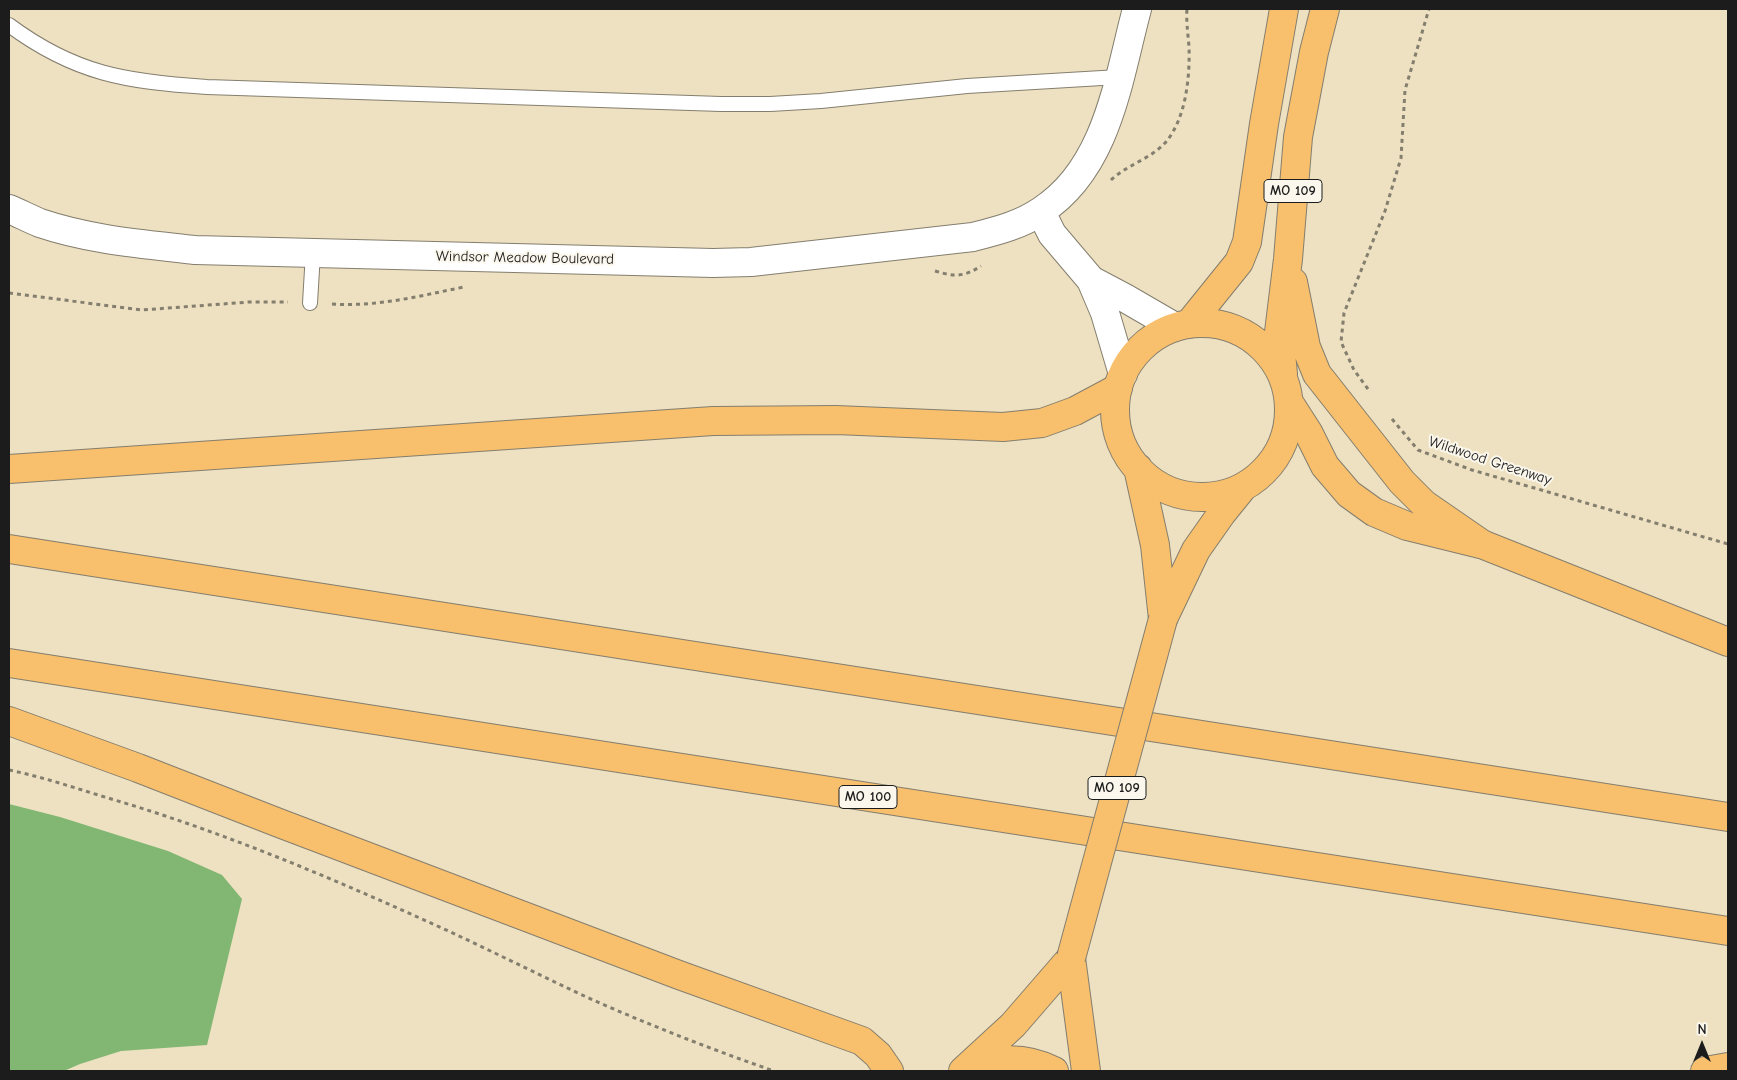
<!DOCTYPE html>
<html>
<head>
<meta charset="utf-8">
<style>
  body { margin:0 }
  #map { position:relative; width:1737px; height:1080px; overflow:hidden; background:#ede1c1; font-family:"Comic Neue",sans-serif }
  canvas { display:block }
  .frame { position:absolute; inset:0; border:10px solid #1c1c1c; pointer-events:none }
  .north { position:absolute; left:1677px; top:1020px; width:50px; height:50px; -webkit-text-stroke:4px #fbf7ec; paint-order:stroke; rotate:0deg; font-size:14px; font-weight:700; line-height:20px; text-align:center; color:#1c1c1c }
  .north::after { content:''; display:block; margin:auto; width:18px; height:22px; background:#1c1c1c; clip-path:polygon(50% 0,100% 100%,50% 72%,0 100%) }
</style>
</head>
<body>
<div id="map">
<canvas width="1737" height="1080"></canvas>
<div class="frame"></div>
<div class="north">N</div>
</div>
<script>
const g = document.querySelector('canvas').getContext('2d');
g.lineJoin = 'round';
function fill(path, color) { g.fillStyle = color; g.fill(path, 'evenodd'); }
function strokePath(path, color, width, dash) { g.strokeStyle = color; g.lineWidth = width; g.lineCap = dash ? 'butt' : 'round'; g.setLineDash(dash || []); g.stroke(path); }
function drawText(font, color, halo, rows, align = 'center') {
  g.font = font + ' "Comic Neue",sans-serif'; g.lineWidth = 4; g.setLineDash([]); g.textBaseline = 'middle'; g.strokeStyle = halo; g.fillStyle = color; for (const [text, x, y, turn = 0] of rows) {
    g.save(); g.translate(x, y); g.rotate((+turn || 0) * Math.PI / 180); g.textAlign = isNaN(turn) ? turn : align; if (halo) g.strokeText(text, 0, 0); g.fillText(text, 0, 0); g.restore();
  }
}
fill(new Path2D(`
  M9,804l51,13 108,34 54,24 20,24 -35,146 -86,6 -41,13 -16,7h-55z`), '#81b773');
const service = new Path2D(`
  M9,25c66,49 118,57 198,62l514,17h49l51,-3 146,-15 152,-9
  M310,303l3,-50`);
const minor = new Path2D(`
  M9,209c10,4 21,10 31,14 50,17 103,21 155,27l518,13 38,-1 222,-25c23,-6 48,-12 68,-26 67,-43 77,-132 96,-202
  M1041,212l11,22 39,46 14,33 18,61
  M1091,280l34,18 50,29`);
const primary = new Path2D(`
  M1293,282l13,65 11,27 85,108 22,22 58,40
  M1115 410a87 87 0 1 1 174 0a87 87 0 1 1-174 0Z
  M1189,324l50,-62 8,-20 17,-118 20,-115
  M1283,374l-4,-42 9,-73 10,-122 16,-85 11,-43
  M1138,468l17,77 8,74
  M1163,619l33,-69 26,-37 21,-26
  M1071,958l15,113
  M970,1069c29,-12 56,-12 84,2
  M963,1071l50,-46 58,-67`);
const trunk = new Path2D(`
  M1290,404l18,28 17,34 24,28 25,18 33,14 77,19 244,97
  M9,469l704,-48 123,-1 167,7 39,-4 33,-12 43,-23
  M9,549l1719,268
  M9,663l1719,268
  M9,721l129,47 141,55 400,152 183,66 16,14 11,16
  M1705,1071l23,-4`);
strokePath(service, '#847e6e', 16);
strokePath(minor, '#847e6e', 30);
strokePath(primary, '#847e6e', 30);
strokePath(trunk, '#847e6e', 30);
strokePath(new Path2D(`
  M1111,180c16,-15 39,-21 54,-37 21,-24 25,-66 24,-96 -1,-13 -3,-26 -2,-38
  M935,271c20,6 29,6 46,-5
  M9,293l133,17 107,-8h39
  M332,304c46,3 87,-8 132,-17
  M1368,389l-14,-19 -13,-28 3,-29 41,-102 16,-53 4,-68 24,-81
  M1392,419l26,31 54,20 256,74
  M9,770c34,7 66,18 99,28 116,34 226,81 336,131 50,23 99,48 149,71 59,26 120,50 181,71`), '#847e6e', 3, [4, 4]);
strokePath(service, '#fff', 14);
strokePath(minor, '#fff', 28);
strokePath(primary, '#f8bf6c', 28);
strokePath(trunk, '#f8bf6c', 28);
const primaryBridge = new Path2D(`
  M1071,958l92,-339`);
strokePath(primaryBridge, '#847e6e', 30, []);
strokePath(primaryBridge, '#f8bf6c', 28);
for (const [x, y, w] of [
  [1293,191,58],
  [1117,788,58],
  [868,797,58]
]) { const box = new Path2D(); box.roundRect(x - w / 2, y - 11.5, w, 23, 4); g.fillStyle = '#fbf7ec'; g.fill(box); strokePath(box, '#1c1c1c', 1); }
drawText('bold 14px', '#1c1c1c', null, [
  ["MO 109",1293,191],
  ["MO 109",1117,788],
  ["MO 100",868,797]
]);
drawText('15px', '#1c1c1c', '#fbf7ec', [
  ["Windsor Meadow Boulevard",525,258,1],
  ["Wildwood Greenway",1490,461,18]
]);
</script>
</body>
</html>
